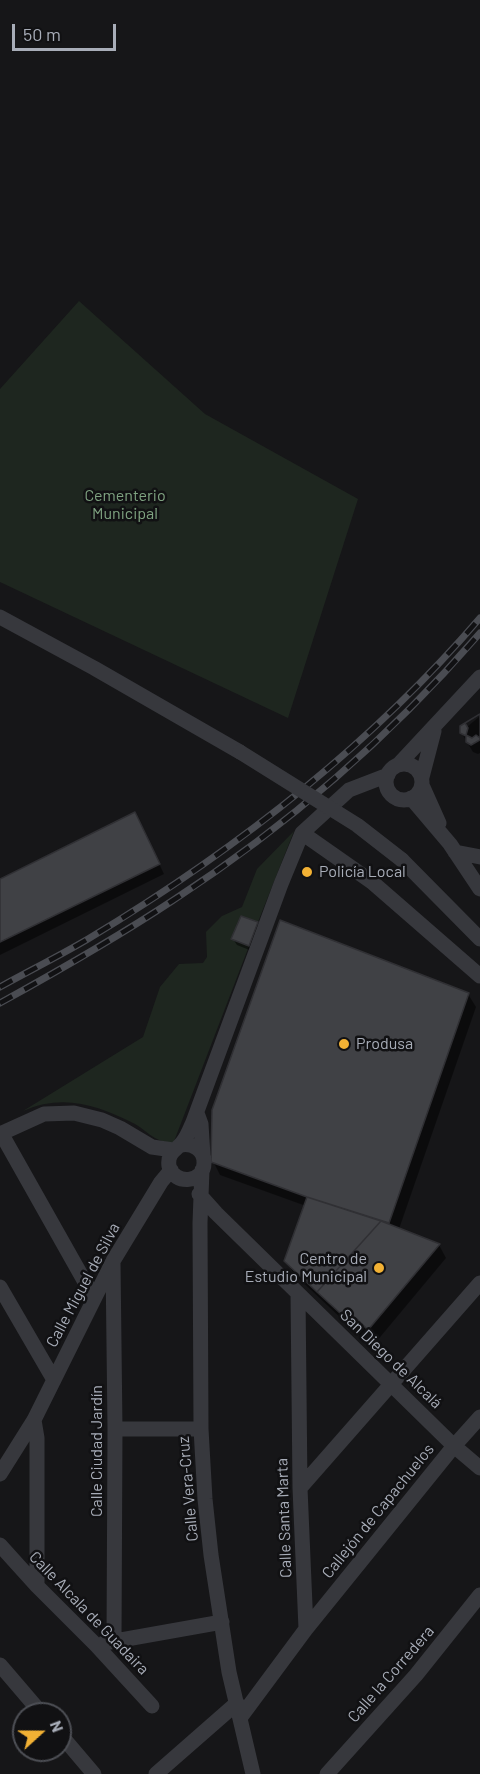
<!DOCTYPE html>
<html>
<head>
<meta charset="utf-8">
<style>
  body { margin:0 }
  #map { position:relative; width:480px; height:1774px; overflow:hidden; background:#161618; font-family:Barlow,sans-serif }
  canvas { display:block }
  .north { position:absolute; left:12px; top:1702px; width:60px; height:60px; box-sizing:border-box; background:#111113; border:2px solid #4d4f55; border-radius:50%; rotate:69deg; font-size:16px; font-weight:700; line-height:24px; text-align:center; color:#a8adb8 }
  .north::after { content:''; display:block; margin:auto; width:21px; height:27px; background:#f2b134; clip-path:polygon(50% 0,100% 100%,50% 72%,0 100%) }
  .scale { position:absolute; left:12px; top:24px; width:104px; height:27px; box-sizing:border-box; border:3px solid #a8adb8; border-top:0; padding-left:8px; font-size:18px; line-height:21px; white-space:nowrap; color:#a8adb8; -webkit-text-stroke:4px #111113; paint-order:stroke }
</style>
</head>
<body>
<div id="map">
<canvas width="480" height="1774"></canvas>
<div class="north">N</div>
<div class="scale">50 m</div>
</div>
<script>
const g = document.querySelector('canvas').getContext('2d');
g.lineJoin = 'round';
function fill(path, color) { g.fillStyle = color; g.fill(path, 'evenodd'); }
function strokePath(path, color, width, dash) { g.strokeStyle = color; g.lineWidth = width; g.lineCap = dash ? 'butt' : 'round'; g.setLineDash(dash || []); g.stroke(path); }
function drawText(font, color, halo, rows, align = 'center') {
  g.font = font + ' Barlow,sans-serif'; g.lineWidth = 5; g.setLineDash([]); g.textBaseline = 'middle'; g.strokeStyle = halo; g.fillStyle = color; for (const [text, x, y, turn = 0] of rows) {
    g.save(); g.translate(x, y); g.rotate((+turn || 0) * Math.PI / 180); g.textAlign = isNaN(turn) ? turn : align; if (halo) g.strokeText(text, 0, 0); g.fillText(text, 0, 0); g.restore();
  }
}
fill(new Path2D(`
  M79,301l126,113 153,85 -70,219 -288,-136v-193z
  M294,831l-36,91 -17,-6 -9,23 17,7 -76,198c-6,-2 -13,-3 -18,-6 -7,-4 -13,-10 -20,-14 -37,-19 -72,-31 -112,-13l120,-74 17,-50 19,-23 24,-1 4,-6 -1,-25 16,-16 20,-9 15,-38z`), '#1e261f');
fill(new Path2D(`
  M480,716v37l-2,1 -5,-2 -12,-20z
  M140,824l24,50 -164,81v-75z
  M257,924l4,6 -9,21 -15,-6 -4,-6z
  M468,994l8,13 -77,222 40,16 7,13 -70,84 -11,-11 -5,5 -66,-62 -8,-13 20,-55 -86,-31 -7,-14z`), '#0007');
const building = new Path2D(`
  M480,714v26l-9,5 -5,-3v-6l-6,-3v-7z
  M480,714v24l-4,-3 -4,3 -6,-3 2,-7 -3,-5z
  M135,812l25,52 -160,78v-63z
  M241,916l17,6 -9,24 -18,-7z
  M280,920l189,73 -80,230 -82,-26 -96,-35 1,-52z
  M307,1197l74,24 -64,71 -33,-31z
  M381,1221l59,23 -72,86 -11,-11 -5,5 -35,-32z`);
fill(building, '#404145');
strokePath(building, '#303034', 1.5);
strokePath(new Path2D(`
  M0,617l94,51 146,84
  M386 782a18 18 0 1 1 36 0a18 18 0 1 1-36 0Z
  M398,765l82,-88
  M422,777l12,-46
  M422,785l17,38
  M411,798l39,46 30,45
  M302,833l70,49 108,94
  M455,852l25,5
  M402,860l78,79
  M197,1113l4,11 2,32
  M1,1133l93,165
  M0,1134l44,-20 30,-1 28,7 18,8 32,19 21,3
  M181,1145c11,-2 23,4 23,17 1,21 -30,24 -35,4 -2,-13 7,-16 13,-23 5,-6 8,-14 11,-21l88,-238 21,-51 47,-43 39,-15
  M202,1170l-2,53 1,206 4,70 6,56 18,117 24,102
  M199,1194l17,19 238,233 26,22
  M113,1261l2,168 -1,211
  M0,1287l54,93
  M34,1420l3,18v148
  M115,1429h86
  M0,1474l34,-54 79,-159 48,-79 10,-12
  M300,1488l180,-205
  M0,1545l37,41 59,59 56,61
  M306,1629l148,-183 26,-29
  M104,1643l118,-21
  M0,1665l42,49
  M240,1718l66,-89 -6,-141 -2,-194
  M60,1734l34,40
  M156,1774l81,-71
  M327,1774l89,-99 64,-80`), '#37383d', 15);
const rail = new Path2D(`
  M0,987c29,-16 59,-31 88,-48 145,-87 281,-192 392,-321
  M0,1003c58,-32 116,-65 172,-102 114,-74 219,-165 308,-268`);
strokePath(rail, '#4a4c52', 7);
strokePath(rail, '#111113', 4.5, [14]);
strokePath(new Path2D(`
  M240,752l117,73 45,35`), '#37383d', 15);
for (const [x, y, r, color] of [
  [307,872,6,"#f2b134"],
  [344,1044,6,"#f2b134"],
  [379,1268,6,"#f2b134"]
]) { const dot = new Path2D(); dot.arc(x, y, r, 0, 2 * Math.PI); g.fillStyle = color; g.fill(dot); strokePath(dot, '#111113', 2); }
drawText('16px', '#7fa381', '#111113', [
  ["Cementerio",125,496],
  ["Municipal",125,514]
]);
drawText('16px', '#a8adb8', '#111113', [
  ["Policía Local",319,872],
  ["Produsa",356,1044],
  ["Centro de",367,1259,"right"],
  ["Estudio Municipal",367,1277,"right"]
], 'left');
drawText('16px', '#a8adb8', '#111113', [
  ["Calle Miguel de Silva",83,1285,-62],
  ["San Diego de Alcalá",391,1359,44],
  ["Calle Ciudad Jardín",97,1451,-90],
  ["Calle Vera-Cruz",188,1489,-95],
  ["Callejón de Capachuelos",378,1511,-51],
  ["Calle Santa Marta",284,1518,-92],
  ["Calle Alcala de Guadaira",89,1613,46],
  ["Calle la Corredera",391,1674,-49]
]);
</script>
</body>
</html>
